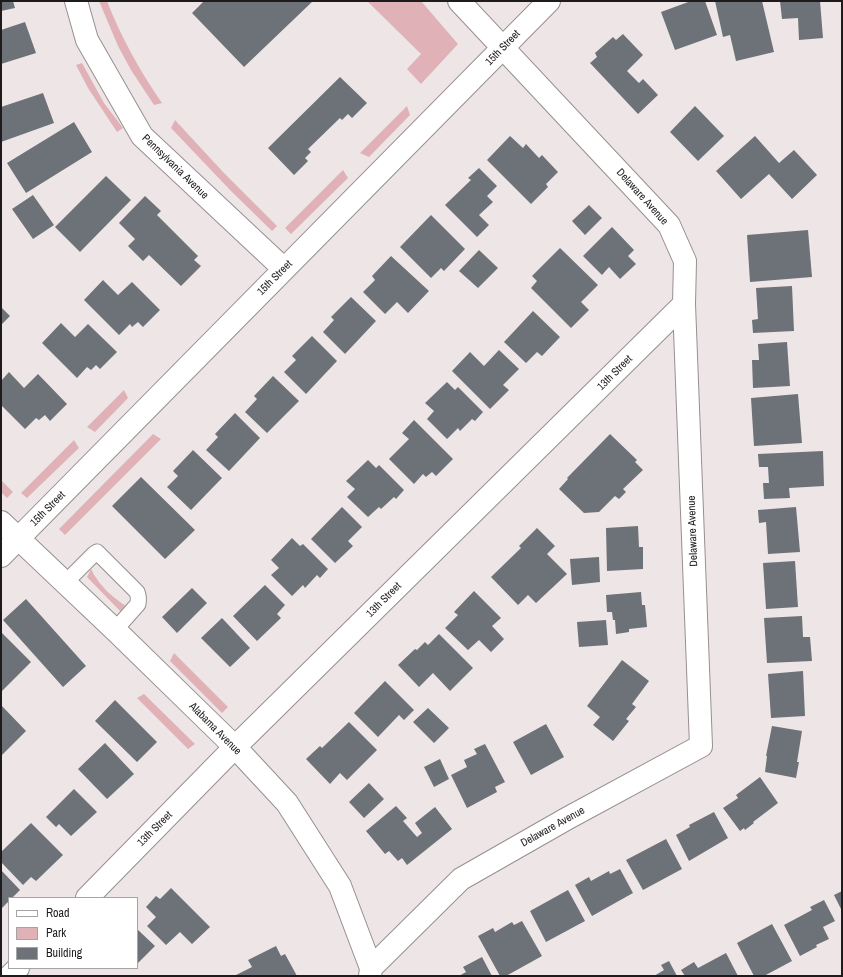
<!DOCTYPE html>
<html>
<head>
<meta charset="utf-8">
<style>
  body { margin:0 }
  #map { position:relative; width:843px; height:977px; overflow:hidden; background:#eee5e6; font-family:"Archivo Narrow",sans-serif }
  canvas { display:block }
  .frame { position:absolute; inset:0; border:2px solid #1f1b1c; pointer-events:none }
  .legend { position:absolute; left:8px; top:897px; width:130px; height:72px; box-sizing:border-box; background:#fff; border:1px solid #a5a4a4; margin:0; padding:5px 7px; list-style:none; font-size:12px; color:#1f1b1c }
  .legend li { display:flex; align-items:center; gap:8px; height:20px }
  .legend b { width:20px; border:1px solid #a5a4a4 }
</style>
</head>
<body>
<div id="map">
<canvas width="843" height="977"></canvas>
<div class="frame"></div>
<ul class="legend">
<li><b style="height:5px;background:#fff"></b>Road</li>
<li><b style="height:11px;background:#e0b2b8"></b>Park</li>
<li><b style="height:11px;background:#6c7277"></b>Building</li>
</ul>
</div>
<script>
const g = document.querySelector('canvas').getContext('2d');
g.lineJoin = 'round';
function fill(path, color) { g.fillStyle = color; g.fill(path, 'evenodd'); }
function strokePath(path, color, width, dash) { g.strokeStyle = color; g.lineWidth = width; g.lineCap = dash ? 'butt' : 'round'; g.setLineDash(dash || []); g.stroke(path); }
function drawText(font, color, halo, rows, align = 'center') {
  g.font = font + ' "Archivo Narrow",sans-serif'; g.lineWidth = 3; g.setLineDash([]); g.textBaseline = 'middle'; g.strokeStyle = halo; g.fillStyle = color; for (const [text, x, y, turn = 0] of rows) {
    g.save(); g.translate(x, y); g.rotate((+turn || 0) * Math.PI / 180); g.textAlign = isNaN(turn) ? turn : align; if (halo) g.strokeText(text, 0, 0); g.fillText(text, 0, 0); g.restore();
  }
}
fill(new Path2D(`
  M99,1h8c14,36 33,70 55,102l-8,2 -23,-35 -13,-24z
  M367,1h54l37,43 -37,40 -14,-15 14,-15z
  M82,63l22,40 19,25 -6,4 -29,-44 -12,-23z
  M407,106l3,9 -41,42 -9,-4z
  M175,120l49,53 53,53 -5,5 -41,-40 -60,-63z
  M343,170l5,8 -57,56 -6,-6z
  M124,390l4,8 -33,34 -8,-5z
  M153,434l8,5 -96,96 -6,-6z
  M74,440l5,8 -52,50 -6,-5z
  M1,480l12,12 -6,6 -6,-6z
  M91,569c9,18 21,28 38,39l-8,4 -34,-35z
  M174,653l54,54 -6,6 -52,-52z
  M144,694l51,50 -7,5 -51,-51z`), '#e0b2b8');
fill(new Path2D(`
  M1,1h12l2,7 -14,3z
  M204,1h109l-69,66 -52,-54z
  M691,1h14l12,34 -42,15 -14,-38z
  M715,1h47l12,51 -38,9 -6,-26 -7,2z
  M780,1h40l3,37 -24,2 -1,-22 -16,1z
  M25,22l11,31 -35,11v-34z
  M623,34l20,21 -16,16 12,12 4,-4 15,16 -20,19 -48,-51 7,-6 -2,-4 18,-16 3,3z
  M340,77l27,26 -15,15 -4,-4 -6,6 -2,-2 -32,31 3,3 -6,6 3,3 -14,14 -26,-27z
  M43,93l11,30 -53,19v-35z
  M695,106l29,30 -26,25 -28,-29z
  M74,122l18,30 -66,41 -19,-30z
  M510,136l13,12 3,-4 13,14 3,-3 16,17 -12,12 2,3 -17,17 -44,-44z
  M755,136l24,27 15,-13 23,25 -25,24 -23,-25 -28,25 -25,-28z
  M479,168l18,18 -10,10 6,6 -14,13 10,10 -12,12 -32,-32 26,-25 -3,-2z
  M106,176l25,24 -51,52 -25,-25z
  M33,195l21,30 -21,14 -21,-30z
  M145,196l16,15 -4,4 41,41 -4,4 7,6 -20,20 -32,-31 -6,6 -15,-15 7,-7 -16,-16z
  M589,205l13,13 -17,17 -13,-14z
  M431,215l34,34 -21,22 -3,-3 -10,10 -31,-31z
  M612,227l22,23 -6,6 8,8 -16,15 -11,-12 -7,8 -19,-19z
  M808,230l4,47 -62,5 -3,-47z
  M560,248l38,37 -17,17 8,8 -18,18 -40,-40 6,-7 -5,-5z
  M479,250l19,18 -20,20 -19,-17z
  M391,256l38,35 -21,22 -11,-11 -12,12 -22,-22 12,-12 -3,-4z
  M103,280l15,15 14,-13 28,28 -17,17 -5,-5 -6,5 -2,-3 -11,11 -35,-35z
  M792,286l2,45 -41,2 -1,-13 6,-1 -2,-31z
  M351,297l25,24 -31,33 -22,-22 11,-12 -3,-3z
  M1,307l9,9 -9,9z
  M533,311l27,26 -18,19 -5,-4 -11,11 -22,-21z
  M61,323l14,14 13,-13 29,28 -17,17 -4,-4 -5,5 -4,-3 -10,11 -35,-35z
  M312,336l25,25 -31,33 -22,-22 12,-12 -4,-4z
  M787,342l3,44 -37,2 -1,-28h7l-1,-16z
  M499,350l20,19 -16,16 6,5 -19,19 -38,-38 18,-19 14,14z
  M9,372l15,16 14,-14 29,30 -17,17 -5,-6 -6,5 -3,-2 -11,11 -24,-24v-24z
  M273,376l26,25 -32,32 -22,-21 12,-13 -3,-3z
  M447,382l8,8 3,-3 25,25 -8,9 -3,-2 -12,12 -2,-3 -11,11 -20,-20 7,-8 -9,-8z
  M798,394l4,49 -48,3 -3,-48z
  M235,413l25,25 -31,33 -23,-21 12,-13 -3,-3z
  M414,420l39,39 -17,17 -4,-4 -6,5 -3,-3 -9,10 -25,-25 20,-20 -7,-6z
  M610,434l27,26 -2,2 8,8 -20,19 3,3 -7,7 -4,-3 -16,16 -15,1 -25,-24 9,-10 -1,-1z
  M193,450l29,28 -31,32 -24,-23 11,-11 -5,-5z
  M823,451l1,35 -35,2 1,10 -26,1 -1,-16h6l-1,-16h-9l-1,-13z
  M368,460l8,8 3,-3 25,25 -8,9 -2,-2 -13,12 -2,-2 -11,10 -21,-20 8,-8 -9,-8z
  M141,477l54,53 -30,29 -53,-53z
  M342,507l20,20 -14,14 5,5 -18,17 -24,-24z
  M796,507l4,45 -32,2 -2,-32 -7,1 -1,-13z
  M638,526l1,21h4v22l-36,2 -1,-43z
  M537,528l18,18 -8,8 20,20 -31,29 -8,-8 -10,10 -27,-28 30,-29 -2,-2z
  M292,538l8,8 3,-2 25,25 -8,9 -3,-3 -12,13 -2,-3 -11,11 -21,-21 8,-7 -8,-8z
  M599,557l1,25 -28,3 -2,-26z
  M795,561l3,46 -32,2 -3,-46z
  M265,585l20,20 -8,9 4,4 -24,23 -24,-25z
  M192,588l15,15 -30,30 -15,-16z
  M474,591l27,27 -9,8 12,13 -13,13 -12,-12 -11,10 -23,-22 13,-13 -4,-3z
  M641,592l1,13h3l2,22 -18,2v3l-13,2 -1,-14h-2l-1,-8h-5l-1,-17z
  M26,599l60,67 -23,21 -60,-67z
  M802,616l1,21h7l2,24 -45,2 -3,-45z
  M222,618l28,30 -20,19 -29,-29z
  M606,620l2,25 -29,2 -2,-25z
  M1,632l30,30 -30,30z
  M439,634l34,34 -23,23 -17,-18 -14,14 -21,-22 17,-16 2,1 8,-8 3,3z
  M622,660l27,21 -17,23 4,3 -10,12 3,2 -16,20 -20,-16 7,-8 -13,-11z
  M803,671l2,45 -34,2 -3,-44z
  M385,681l29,29 -10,10 -5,-5 -21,22 -24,-24z
  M115,700l42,42 -20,20 -42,-41z
  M1,705l25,26 -25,25z
  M428,708l21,20 -15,15 -21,-21z
  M349,722l28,28 -30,30 -7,-7 -10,11 -24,-25 14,-13 2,2z
  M546,724l18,33 -33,18 -18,-33z
  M772,726l30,5 -5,31h2l-3,16 -31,-6 2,-16h-1z
  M105,743l29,31 -27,25 -29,-30z
  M485,744l20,38 -10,5 2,5 -30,16 -16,-33 16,-8 -3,-7 13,-6 -3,-5z
  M440,759l9,20 -15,8 -10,-20z
  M760,777l18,26 -25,19 1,1 -9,7 -1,-2 -4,3 -17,-23 15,-10 -2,-3z
  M369,783l15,16 -20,19 -15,-16z
  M74,789l23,23 -26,24 -12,-12 -3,3 -10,-10z
  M396,806l11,12 -4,3 14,16 5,-4 -7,-10 20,-16 17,22 -45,36 -5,-7 -4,3 -9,-10 -4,3 -19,-23z
  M714,812l14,26 -39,23 -13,-26 14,-8 -1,-2z
  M31,823l32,32 -27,26 -5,-4 -8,8 -22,-23v-10z
  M666,839l16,30 -39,21 -17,-30z
  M620,869l13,24 -41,23 -17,-31 14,-8 2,4 18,-10 1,3z
  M1,870l19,20 -8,8h-3v3l-8,8z
  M171,888l39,39 -18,17 -12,-12 -14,13 -19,-19 9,-9 -10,-10 10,-11 4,3z
  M568,890l17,31 -39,21 -16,-31z
  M842,891v20l-8,-16z
  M824,900l11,21 -12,6 6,12 -13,6 1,2 -17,9 -16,-31 28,-15 -2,-3z
  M522,921l20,35 -36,20h-6l-22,-40 15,-8 2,4 17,-10 2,3z
  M772,924l20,37 -28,15h-10l-17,-33z
  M137,929l18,17 -18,18z
  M276,946l5,10 4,-2 12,22h-63l18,-9 -4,-7z
  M726,953l12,23h-53l-4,-6 13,-8 4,6z
  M482,957l10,19h-33l7,-4 -3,-5z
  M669,961l8,15h-23l10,-6 -3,-5z`), '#6c7277');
const lane = new Path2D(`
  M66,582l28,-28 3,-2 40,40c2,5 2,7 1,12l-23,26`);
const street = new Path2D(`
  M76,1l11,39 55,96 142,133
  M1,522l114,108 120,117 52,56 53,83 31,82 -1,8
  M87,898l148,-151 449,-443
  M371,968l90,-89 107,-61 133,-72 -17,-442 1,-43 -16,-36 -210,-224
  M10,976l8,-8`);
const secondary = new Path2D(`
  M1,556l548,-555`);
strokePath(lane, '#978f90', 17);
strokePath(street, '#978f90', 24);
strokePath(secondary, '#978f90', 24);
strokePath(lane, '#fff', 15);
strokePath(street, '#fff', 22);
strokePath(secondary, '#fff', 22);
drawText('11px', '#1f1b1c', '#fff', [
  ["15th Street",503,48,-46],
  ["Pennsylvania Avenue",175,167,44],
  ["Delaware Avenue",642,197,48],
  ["15th Street",275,278,-45],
  ["13th Street",615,373,-45],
  ["15th Street",48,509,-45],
  ["Delaware Avenue",693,531,-92],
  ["13th Street",384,600,-45],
  ["Alabama Avenue",215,729,45],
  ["Delaware Avenue",553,827,-29],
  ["13th Street",155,829,-45]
]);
</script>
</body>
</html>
